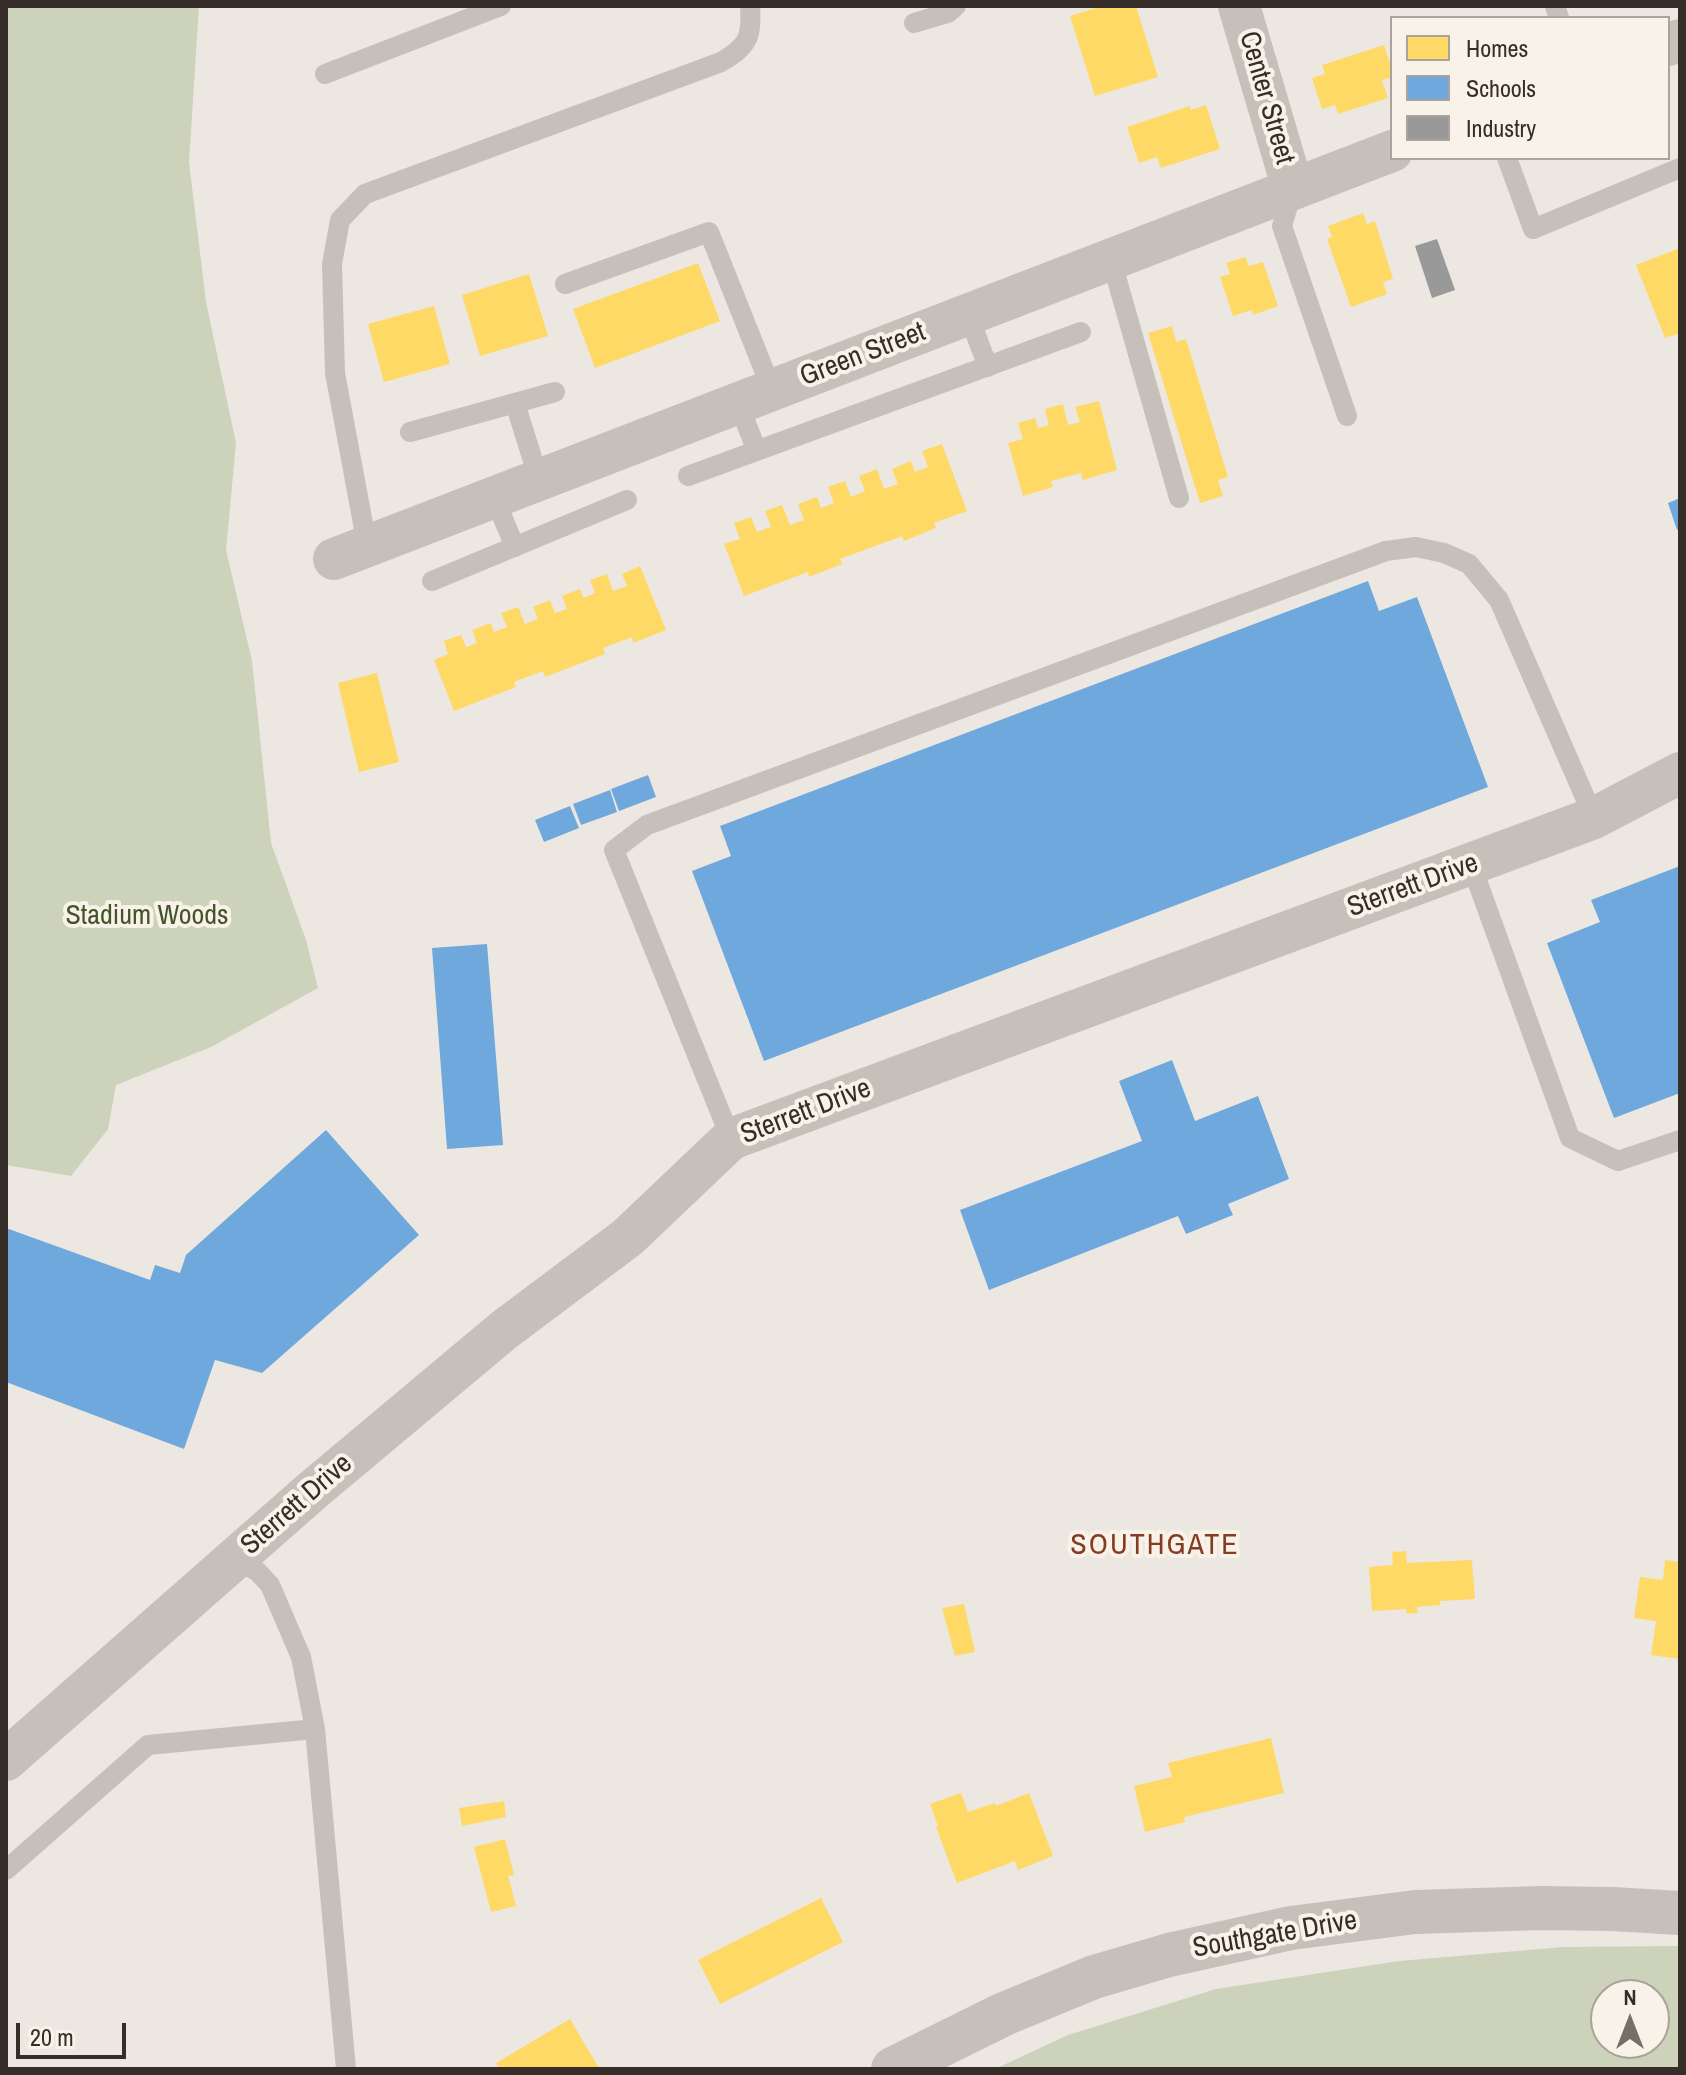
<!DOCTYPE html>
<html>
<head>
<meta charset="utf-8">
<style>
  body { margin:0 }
  #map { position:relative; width:1686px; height:2075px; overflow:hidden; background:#ede7e1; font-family:"Archivo Narrow",sans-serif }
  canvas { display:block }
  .frame { position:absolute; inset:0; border:8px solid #362d28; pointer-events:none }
  .legend { position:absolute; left:1390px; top:16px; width:280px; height:144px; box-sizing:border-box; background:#f9f2e8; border:2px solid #aba39b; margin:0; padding:10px 14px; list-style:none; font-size:24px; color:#362d28 }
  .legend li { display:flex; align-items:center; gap:16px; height:40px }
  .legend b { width:40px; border:2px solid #aba39b }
  .north { position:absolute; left:1590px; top:1979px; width:80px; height:80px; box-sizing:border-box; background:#f9f2e8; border:2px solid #aba39b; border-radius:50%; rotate:0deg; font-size:22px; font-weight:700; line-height:32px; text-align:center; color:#362d28 }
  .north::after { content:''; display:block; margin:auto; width:28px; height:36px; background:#766e69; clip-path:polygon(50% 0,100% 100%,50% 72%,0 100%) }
  .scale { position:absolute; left:16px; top:2023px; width:110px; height:36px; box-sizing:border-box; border:4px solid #362d28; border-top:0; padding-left:10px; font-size:24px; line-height:28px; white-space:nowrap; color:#362d28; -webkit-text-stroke:6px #f9f2e8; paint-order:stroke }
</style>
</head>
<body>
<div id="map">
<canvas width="1686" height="2075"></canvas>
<div class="frame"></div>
<ul class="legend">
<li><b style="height:22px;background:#ffd966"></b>Homes</li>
<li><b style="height:22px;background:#6fa8dc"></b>Schools</li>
<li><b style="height:22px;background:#999"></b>Industry</li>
</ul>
<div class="north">N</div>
<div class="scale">20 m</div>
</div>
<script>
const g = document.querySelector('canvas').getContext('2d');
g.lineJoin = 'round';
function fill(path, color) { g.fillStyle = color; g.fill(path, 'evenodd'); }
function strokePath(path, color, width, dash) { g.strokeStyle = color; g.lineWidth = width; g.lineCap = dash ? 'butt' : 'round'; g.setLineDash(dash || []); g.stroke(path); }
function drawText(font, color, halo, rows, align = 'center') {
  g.font = font + ' "Archivo Narrow",sans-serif'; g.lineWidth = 8; g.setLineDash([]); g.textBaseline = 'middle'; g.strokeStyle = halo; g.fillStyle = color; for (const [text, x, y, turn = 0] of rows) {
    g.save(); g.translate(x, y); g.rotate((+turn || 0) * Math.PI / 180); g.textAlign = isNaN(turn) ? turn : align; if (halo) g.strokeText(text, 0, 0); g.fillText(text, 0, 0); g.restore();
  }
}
fill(new Path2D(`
  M6,6h193l-10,156 17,140 30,141 -10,107 26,111 19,182 35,97 12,48 -107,59 -95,38 -8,44 -37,47 -65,-11z
  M1680,1946v123h-685l73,-34 148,-46 183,-28 165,-14zM1606,1995h48v48h-48z`), '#cdd2bb');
fill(new Path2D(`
  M1103,6h33l22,71 -63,19 -25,-80z
  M1384,45l8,25v7l-10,3 6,18 -50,16 -3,-9 -13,4 -10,-31 13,-4 -3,-9z
  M1206,105l14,44 -59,19 -4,-11 -18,6 -12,-36 63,-21 1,4z
  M1363,213l4,11 8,-3 18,58 -10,3 4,12 -36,13 -24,-68 5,-2 -4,-11z
  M1680,248v85l-15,5 -29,-73z
  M1245,257l4,9 14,-4 15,44 -25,9 -1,-5 -19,6 -13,-39 10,-3 -4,-11z
  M698,263l22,58 -125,47 -22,-59z
  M529,274l19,62 -68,20 -18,-61z
  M434,306l16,58 -66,18 -16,-58z
  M1172,326l4,16 10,-3 42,138 -10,3 5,16 -23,7 -52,-170z
  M1099,401l18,69 -34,10 -2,-7 -30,8 2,6 -30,9 -15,-53 15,-4 -5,-16 17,-5 3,10 11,-3 -4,-16 18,-5 5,21 12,-3 -5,-15z
  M942,444l25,67 -33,12 2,5 -32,13 -2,-5 -62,23 2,5 -33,13 -1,-5 -64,24 -20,-52 16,-5 -6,-16 17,-6 6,15 14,-5 -6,-16 17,-6 8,20 14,-5 -6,-16 19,-7 4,11 13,-5 -6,-16 17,-6 6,16 14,-6 -6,-15 18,-7 7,20 14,-5 -6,-15 19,-8 4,11 13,-5 -6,-16z
  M640,566l26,64 -33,13 -1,-6 -29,11 2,6 -60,23 -2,-6 -29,11 2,5 -62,24 -20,-51 14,-6 -4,-13 17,-6 5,12 11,-4 -5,-13 19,-7 3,9 13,-5 -6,-14 17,-6 7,17 13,-5 -5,-12 17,-7 5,13 12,-4 -5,-13 18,-7 3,9 12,-5 -5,-13 17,-6 6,17 14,-5 -5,-12z
  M377,673l22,89 -40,10 -21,-89z
  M1406,1551l1,12 65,-3 3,39 -35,2v4l-23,2 1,6 -11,1 -1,-5 -34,2 -3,-44 24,-2 -1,-13z
  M1665,1560l15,2v97l-29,-4 5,-34 -22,-3 6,-41 23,3z
  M964,1604l11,48 -20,4 -13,-48z
  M1271,1738l13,55 -100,24 1,5 -40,10 -11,-46 38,-9 -4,-14z
  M961,1793l7,19 27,-9 1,3 33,-13 24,63 -35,14 -3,-9 -58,22 -21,-56 2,-1 -8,-22z
  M504,1801l2,16 -44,9 -3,-18z
  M505,1839l9,36 -6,1 8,30 -25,6 -17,-65z
  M821,1898l22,44 -123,62 -22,-44z
  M570,2019l29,49 -99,1 -4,-6z`), '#ffd966');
fill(new Path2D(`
  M1680,498v31l-3,1 -9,-27z
  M1368,581l11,30 38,-14 71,190 -724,274 -72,-190 39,-15 -11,-30z
  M648,775l8,22 -37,14 -8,-22z
  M610,790l7,22 -36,13 -8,-21z
  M570,806l9,22 -35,14 -9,-22z
  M1680,866v227l-66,25 -67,-175 53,-21 -9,-22z
  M487,944l16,201 -56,4 -15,-201z
  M1172,1060l23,61 63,-25 31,83 -61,25 5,11 -47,19 -8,-18 -189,74 -29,-80 182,-69 -23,-60z
  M326,1130l93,105 -157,138 -47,-13 -31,89 -178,-67v-154l144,52 5,-15 25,8 6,-18z`), '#6fa8dc');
fill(new Path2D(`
  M1437,239l18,51 -23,8 -17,-52z`), '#999');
strokePath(new Path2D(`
  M1555,6l4,12
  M914,23l34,-10 8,-7
  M325,74l176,-68
  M1507,158l26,71 147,-61
  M1293,189l-11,37 65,190
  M1111,259l68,239
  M565,284l144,-52 63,158
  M968,314l20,53
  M515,403l24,77
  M738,403l19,48
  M410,432l145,-40
  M688,476l393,-144
  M494,497l21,50
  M367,545l-32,-172 -3,-109 8,-44 25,-26 356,-132c27,-16 31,-24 29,-56
  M432,581l195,-81
  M1471,864l99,274 48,23 62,-21
  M731,1139l-117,-289 33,-25 739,-274 30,-4 28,6 25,11 30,36 95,218
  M236,1558l22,14 12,13 31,72 14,72 31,340
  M6,1870l142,-125 167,-16`), '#c6c0ba', 20);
strokePath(new Path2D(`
  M1239,6l54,183
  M1668,45l12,-5
  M334,559l1058,-408
  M6,1760l307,-270 191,-160 124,-93 103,-98 863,-321 86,-45`), '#c6c0ba', 42);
strokePath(new Path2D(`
  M893,2069l111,-55 90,-37 75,-22 122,-27 124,-16 126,-4 71,1 68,4`), '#c6c0ba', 44);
drawText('28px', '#362d28', '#f9f2e8', [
  ["Center Street",1266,98,74],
  ["Green Street",863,355,-21],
  ["Sterrett Drive",1413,886,-20],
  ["Sterrett Drive",806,1112,-21],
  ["Sterrett Drive",297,1505,-41],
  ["Southgate Drive",1275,1935,-10]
]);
drawText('28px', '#44542c', '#f9f2e8', [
  ["Stadium Woods",147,916]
]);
g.letterSpacing = '2px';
drawText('30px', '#843d23', '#f9f2e8', [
  ["SOUTHGATE",1155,1546]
]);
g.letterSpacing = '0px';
</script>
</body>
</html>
